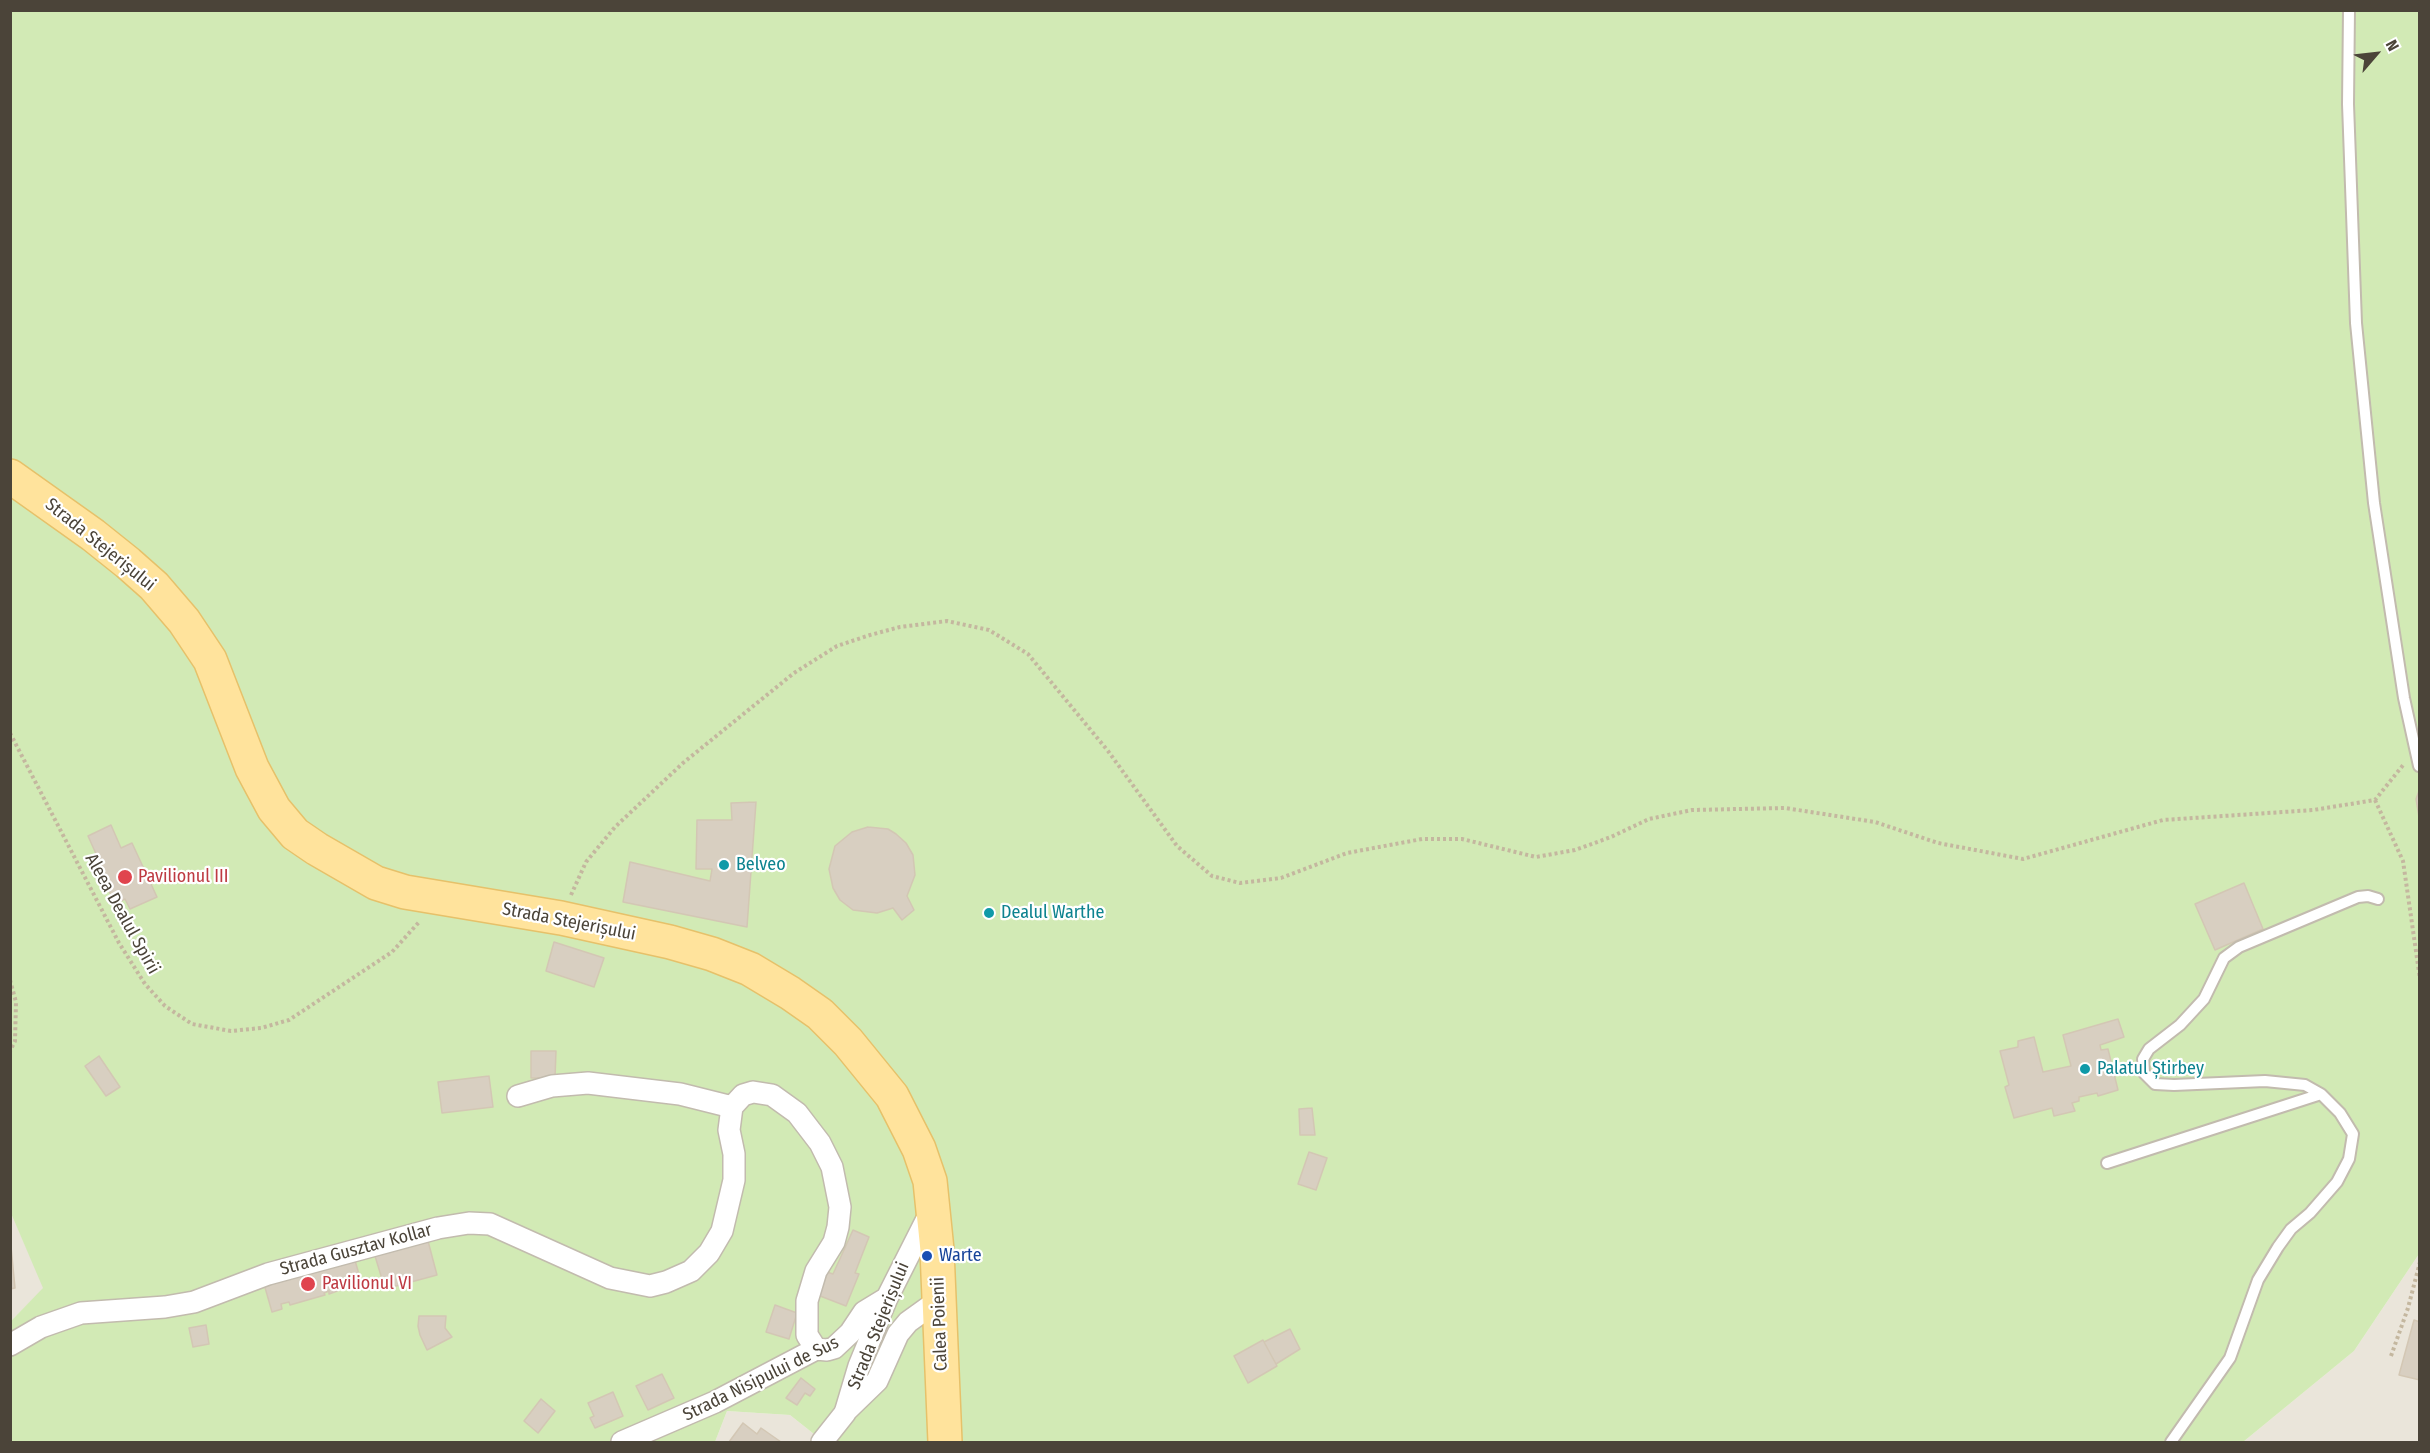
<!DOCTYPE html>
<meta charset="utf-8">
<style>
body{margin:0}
#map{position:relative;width:2430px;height:1453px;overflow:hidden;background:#f6f3ec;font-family:"Fira Sans Condensed",sans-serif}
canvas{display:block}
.frame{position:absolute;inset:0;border:12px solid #4b4439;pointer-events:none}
.north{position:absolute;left:2346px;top:24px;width:60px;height:60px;-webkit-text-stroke:4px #fff;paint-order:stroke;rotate:62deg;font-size:16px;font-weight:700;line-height:24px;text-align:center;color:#4b4439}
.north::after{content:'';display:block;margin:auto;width:21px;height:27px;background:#4b4439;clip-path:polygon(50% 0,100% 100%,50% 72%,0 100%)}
</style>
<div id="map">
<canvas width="2430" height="1453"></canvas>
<div class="frame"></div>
<div class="north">N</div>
</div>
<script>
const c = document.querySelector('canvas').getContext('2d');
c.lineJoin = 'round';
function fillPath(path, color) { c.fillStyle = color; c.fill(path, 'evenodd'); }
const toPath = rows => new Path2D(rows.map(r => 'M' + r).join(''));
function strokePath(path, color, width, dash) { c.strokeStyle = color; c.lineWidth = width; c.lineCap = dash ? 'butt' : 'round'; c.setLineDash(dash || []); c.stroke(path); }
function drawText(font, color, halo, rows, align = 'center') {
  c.font = font + ' "Fira Sans Condensed",sans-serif'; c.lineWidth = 4.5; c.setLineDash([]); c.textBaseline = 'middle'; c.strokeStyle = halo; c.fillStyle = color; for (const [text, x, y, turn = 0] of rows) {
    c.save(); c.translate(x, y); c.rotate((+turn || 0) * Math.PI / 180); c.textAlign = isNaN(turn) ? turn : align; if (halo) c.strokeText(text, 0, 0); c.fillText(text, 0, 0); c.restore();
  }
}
fillPath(toPath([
 [10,1211,44,1288,11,1321,10,1321],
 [2419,1254,2419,1442,2243,1442,2354,1351],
 [727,1411,790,1415,824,1442,715,1442]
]), '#eae5da');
fillPath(toPath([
 [10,11,2419,11,2419,1254,2354,1351,2243,1442,824,1442,790,1415,727,1411,715,1442,11,1442,11,1321,43,1288,10,1211]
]), '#d2eab5');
const building = toPath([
 [2420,788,2420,823,2416,799,2420,788],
 [756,802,747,927,623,902,630,862,710,881,712,869,696,869,697,820,732,820,731,803,756,802],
 [111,825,121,848,132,843,157,897,130,909,125,899,115,904,94,858,97,856,88,836,111,825],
 [868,827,888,829,896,834,906,843,913,855,915,875,907,896,914,910,902,920,893,908,877,913,853,910,840,900,833,888,829,869,835,846,852,832,868,827],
 [2244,883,2263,929,2215,950,2195,904,2244,883],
 [554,942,604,958,594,987,546,971,554,942],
 [2118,1019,2124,1037,2100,1045,2101,1050,2108,1049,2118,1090,2098,1096,2097,1093,2079,1097,2079,1101,2072,1103,2075,1111,2054,1116,2052,1108,2014,1118,2005,1087,2009,1085,2000,1051,2018,1047,2018,1041,2034,1037,2043,1072,2071,1066,2063,1035,2118,1019],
 [531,1051,556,1051,555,1078,531,1078,531,1051],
 [99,1056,120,1087,106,1096,85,1066,99,1056],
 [489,1076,493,1107,442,1113,438,1082,489,1076],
 [1312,1108,1315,1135,1300,1135,1299,1109,1312,1108],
 [1309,1152,1327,1158,1316,1190,1298,1184,1309,1152],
 [853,1230,869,1237,855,1273,859,1274,846,1306,815,1294,824,1271,833,1274,853,1230],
 [10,1236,15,1288,10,1289,10,1236],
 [428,1241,437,1275,385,1289,375,1256,428,1241],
 [354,1257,361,1281,351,1284,352,1286,342,1289,339,1288,340,1290,329,1294,329,1291,324,1293,325,1295,290,1305,289,1302,281,1304,282,1309,272,1312,264,1284,354,1257],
 [775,1305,797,1313,789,1339,766,1332,775,1305],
 [419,1316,446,1316,445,1328,452,1337,427,1350,420,1335,418,1326,419,1316],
 [2414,1320,2420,1322,2420,1380,2399,1375,2414,1320],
 [206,1325,209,1344,193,1347,189,1328,206,1325],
 [1290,1329,1300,1349,1276,1364,1264,1342,1290,1329],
 [1263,1340,1277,1366,1248,1383,1234,1356,1263,1340],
 [662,1374,674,1398,648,1410,636,1386,662,1374],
 [801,1378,815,1389,810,1396,805,1393,797,1405,786,1398,801,1378],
 [613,1392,623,1416,595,1428,590,1418,594,1416,588,1403,613,1392],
 [541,1399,555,1411,538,1433,524,1421,541,1399],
 [743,1423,757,1434,761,1428,781,1442,729,1442,743,1423]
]);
fillPath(building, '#d8cfc1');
strokePath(building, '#d3c7b4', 1.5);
const lane = toPath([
 [2349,10,2348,104,2356,323,2374,503,2404,698,2419,766],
 [2321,1094,2305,1085,2265,1081,2174,1085,2155,1084,2144,1073,2143,1059,2149,1049,2180,1025,2204,999,2224,958,2239,947,2358,897,2368,896,2378,899],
 [2107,1163,2321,1094,2340,1113,2353,1134,2349,1159,2337,1182,2310,1213,2291,1229,2278,1247,2258,1280,2230,1358,2171,1442]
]);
const street = toPath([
 [518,1096,552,1086,588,1083,680,1094,732,1107],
 [10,1345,41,1327,81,1313,165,1307,194,1302,268,1274,438,1228,469,1223,490,1224,610,1278,650,1286,666,1282,691,1271,709,1253,722,1231,734,1180,734,1154,729,1130,732,1107,743,1095,753,1092,772,1095,797,1113,820,1143,832,1167,840,1207,838,1227,834,1242,816,1271,807,1301,807,1335,816,1349],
 [845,1412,877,1381,898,1334,908,1322,940,1299],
 [622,1442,715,1402,816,1349,827,1350,834,1348,850,1333,864,1312,887,1298],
 [822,1442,845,1413,859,1366,887,1298,932,1209]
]);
const primary = toPath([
 [10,476,93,535,128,563,154,586,184,621,210,660,252,768,274,809,295,834,317,849,376,883,405,892,561,918,670,942,712,954,750,969,790,993,820,1014,848,1042,892,1096,919,1149,930,1181,937,1250,945,1442]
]);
strokePath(lane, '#c2bbae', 14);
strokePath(street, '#c2bbae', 24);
strokePath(primary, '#e6c16a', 36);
strokePath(toPath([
 [10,733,119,943,145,984,165,1006,192,1024,231,1031,261,1028,289,1020,392,952,420,921],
 [2375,800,2403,861,2420,979],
 [571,895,586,862,615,827,683,763,794,673,837,646,870,635,900,627,947,621,989,630,1028,654,1108,751,1177,846,1212,876,1240,883,1281,878,1347,853,1422,839,1462,839,1536,857,1575,850,1611,837,1649,819,1692,810,1785,808,1875,822,1938,843,2023,859,2163,820,2313,810,2375,800,2404,764],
 [10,980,16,1002,15,1041,10,1051],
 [2391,1356,2408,1308,2420,1262]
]), '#c4b79f', 4, [3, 3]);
strokePath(lane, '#fff', 10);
strokePath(street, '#fff', 21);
strokePath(primary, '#ffe39c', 33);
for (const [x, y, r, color] of [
 [724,865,6,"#0f9aa8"],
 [125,877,8,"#e0444e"],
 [989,913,6,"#0f9aa8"],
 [2085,1069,6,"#0f9aa8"],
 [927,1256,6,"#1a4fb4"],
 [308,1284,8,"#e0444e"]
]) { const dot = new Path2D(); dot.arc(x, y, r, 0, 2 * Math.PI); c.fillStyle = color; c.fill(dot); strokePath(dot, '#fff', 2); }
drawText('18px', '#4b4439', '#fff', [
 ["Strada Stejerișului",100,545,39],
 ["Aleea Dealul Spirii",122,914,61],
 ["Strada Stejerișului",569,922,11],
 ["Strada Gusztav Kollar",356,1250,-15],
 ["Calea Poienii",940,1324,-92],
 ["Strada Stejerișului",879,1326,-68],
 ["Strada Nisipului de Sus",761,1379,-26]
]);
drawText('18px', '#0d838f', '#fff', [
 ["Belveo",736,865],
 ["Dealul Warthe",1001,913],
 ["Palatul Știrbey",2097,1069]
], 'left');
drawText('18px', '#be3a42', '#fff', [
 ["Pavilionul III",138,877],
 ["Pavilionul VI",322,1284]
], 'left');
drawText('18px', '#164399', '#fff', [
 ["Warte",939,1256]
], 'left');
</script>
